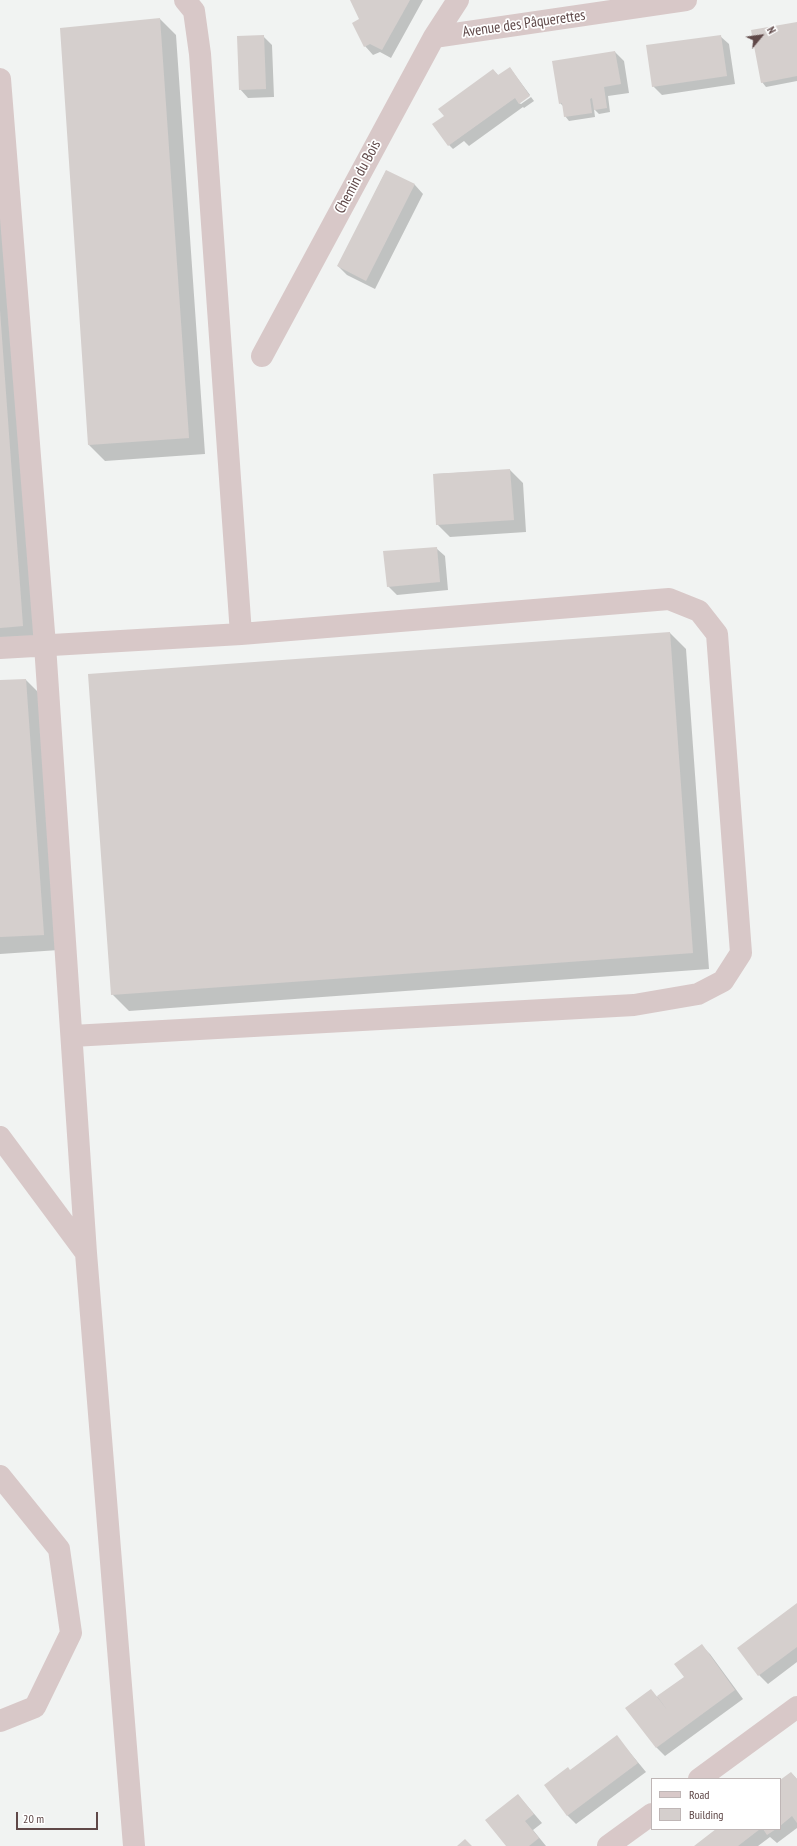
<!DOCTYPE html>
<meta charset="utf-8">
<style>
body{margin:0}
#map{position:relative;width:797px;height:1846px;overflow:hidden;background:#f1f3f2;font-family:"PT Sans Narrow",sans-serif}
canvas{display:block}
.legend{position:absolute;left:651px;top:1778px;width:130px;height:52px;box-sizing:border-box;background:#fff;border:1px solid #bfb6b6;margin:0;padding:5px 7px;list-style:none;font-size:12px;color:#5f4848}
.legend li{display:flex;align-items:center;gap:8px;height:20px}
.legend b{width:20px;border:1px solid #bfb6b6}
.north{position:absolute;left:741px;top:16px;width:40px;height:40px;-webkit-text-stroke:3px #fff;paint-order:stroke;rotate:61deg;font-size:11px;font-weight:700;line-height:16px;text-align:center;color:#5f4848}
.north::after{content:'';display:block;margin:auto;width:14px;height:18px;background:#5f4848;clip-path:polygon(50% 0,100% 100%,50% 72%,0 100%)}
.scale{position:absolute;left:16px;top:1812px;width:82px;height:18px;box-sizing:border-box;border:2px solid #5f4848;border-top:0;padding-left:5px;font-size:12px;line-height:14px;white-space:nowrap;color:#5f4848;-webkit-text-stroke:3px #fff;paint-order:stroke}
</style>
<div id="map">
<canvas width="797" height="1846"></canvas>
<ul class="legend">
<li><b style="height:5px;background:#d8c8c8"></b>Road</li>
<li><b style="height:11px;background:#d5cfcd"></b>Building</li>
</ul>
<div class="north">N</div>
<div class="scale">20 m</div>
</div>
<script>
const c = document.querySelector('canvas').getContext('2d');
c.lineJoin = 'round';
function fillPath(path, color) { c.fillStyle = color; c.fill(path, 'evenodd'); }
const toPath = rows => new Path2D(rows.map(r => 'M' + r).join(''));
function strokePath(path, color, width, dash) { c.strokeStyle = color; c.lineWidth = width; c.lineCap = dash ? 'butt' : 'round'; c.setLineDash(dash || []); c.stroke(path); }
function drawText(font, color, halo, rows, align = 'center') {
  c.font = font + ' "PT Sans Narrow",sans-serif'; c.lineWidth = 3.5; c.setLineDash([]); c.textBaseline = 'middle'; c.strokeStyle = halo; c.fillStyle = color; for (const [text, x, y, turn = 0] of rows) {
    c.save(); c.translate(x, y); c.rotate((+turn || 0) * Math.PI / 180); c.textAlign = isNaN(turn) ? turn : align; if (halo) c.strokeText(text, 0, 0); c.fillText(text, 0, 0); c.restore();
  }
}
fillPath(toPath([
 [351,0,423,0,391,58,380,52,373,55,365,46,360,19],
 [160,19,176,35,205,454,105,461,89,445],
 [797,23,797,81,766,87,762,82],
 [263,36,272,45,274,97,248,98,240,89],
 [720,36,729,44,735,84,662,95,653,86],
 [615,52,624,61,629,93,608,96,610,112,599,114,594,109,595,117,569,121,565,116,564,107,560,103],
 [510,68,530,95,519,103,521,104,531,97,534,101,524,108,523,107,469,146,464,141,453,149,449,145,445,116,493,70,499,76],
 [0,88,39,642,0,645],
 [386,171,415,185,423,194,375,289,347,275,338,266],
 [510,470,523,483,526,532,450,537,437,524,434,474],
 [436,548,445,556,448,590,397,595,388,586],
 [670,633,686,649,709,969,129,1011,112,994],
 [26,680,42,696,59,950,0,954,0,681],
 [797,1604,797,1662,768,1684,759,1675,739,1648],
 [701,1645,710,1654,743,1699,665,1756,657,1748,627,1708,651,1690,657,1697,685,1677],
 [617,1737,646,1772,576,1824,568,1816,545,1785,571,1771],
 [791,1773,797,1779,797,1828,777,1843,770,1837,758,1846,696,1846,718,1829,780,1829,780,1781],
 [518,1795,542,1823,533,1830,546,1846,508,1846]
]), '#0003');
fillPath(toPath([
 [350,0,410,0,382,50,370,44,364,47,352,23,359,19],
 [160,18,189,438,88,445,60,28],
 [797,22,797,76,761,83,751,30],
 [264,35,266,89,239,90,237,36],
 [721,35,727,76,652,87,646,45],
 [615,51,621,84,604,87,607,108,594,110,592,98,590,99,592,113,564,117,562,103,559,104,552,61],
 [510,67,530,96,519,104,515,98,448,146,432,124,444,116,438,109,493,69,498,75],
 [386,170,415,184,366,281,337,266],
 [0,311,23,626,0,628],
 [510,469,514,520,436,525,433,474],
 [437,547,440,582,387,587,383,551],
 [670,632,693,953,111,995,88,674],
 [26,679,44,935,0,937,0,680],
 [797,1603,797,1647,758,1676,737,1648],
 [702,1644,735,1690,656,1748,625,1708,651,1689,668,1711,657,1696,684,1677,674,1664],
 [617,1735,638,1763,567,1816,544,1785,568,1767,570,1770],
 [791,1772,797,1779,797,1823,792,1816,780,1826,780,1780],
 [518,1794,534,1814,525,1821,539,1838,529,1846,506,1846,485,1820],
 [716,1829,760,1829,738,1846,694,1846],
 [763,1829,776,1829,767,1835],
 [465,1839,472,1846,457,1846]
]), '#d5cfcd');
strokePath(toPath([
 [185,0,194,11,200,54,241,634],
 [434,37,686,0],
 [0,79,45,645,86,1253,134,1846],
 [262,356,434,37,458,0],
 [0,648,241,634,669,599,699,611,717,634,741,953,723,981,698,994,634,1005,72,1036],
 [0,1137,86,1253],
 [0,1476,59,1549,71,1633,35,1707,0,1721],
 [699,1779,797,1707],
 [608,1846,652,1814]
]), '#d8c8c8', 22);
drawText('15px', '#5f4848', '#fff', [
 ["Avenue des Pâquerettes",524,24,-8],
 ["Chemin du Bois",358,177,-62]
]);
</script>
